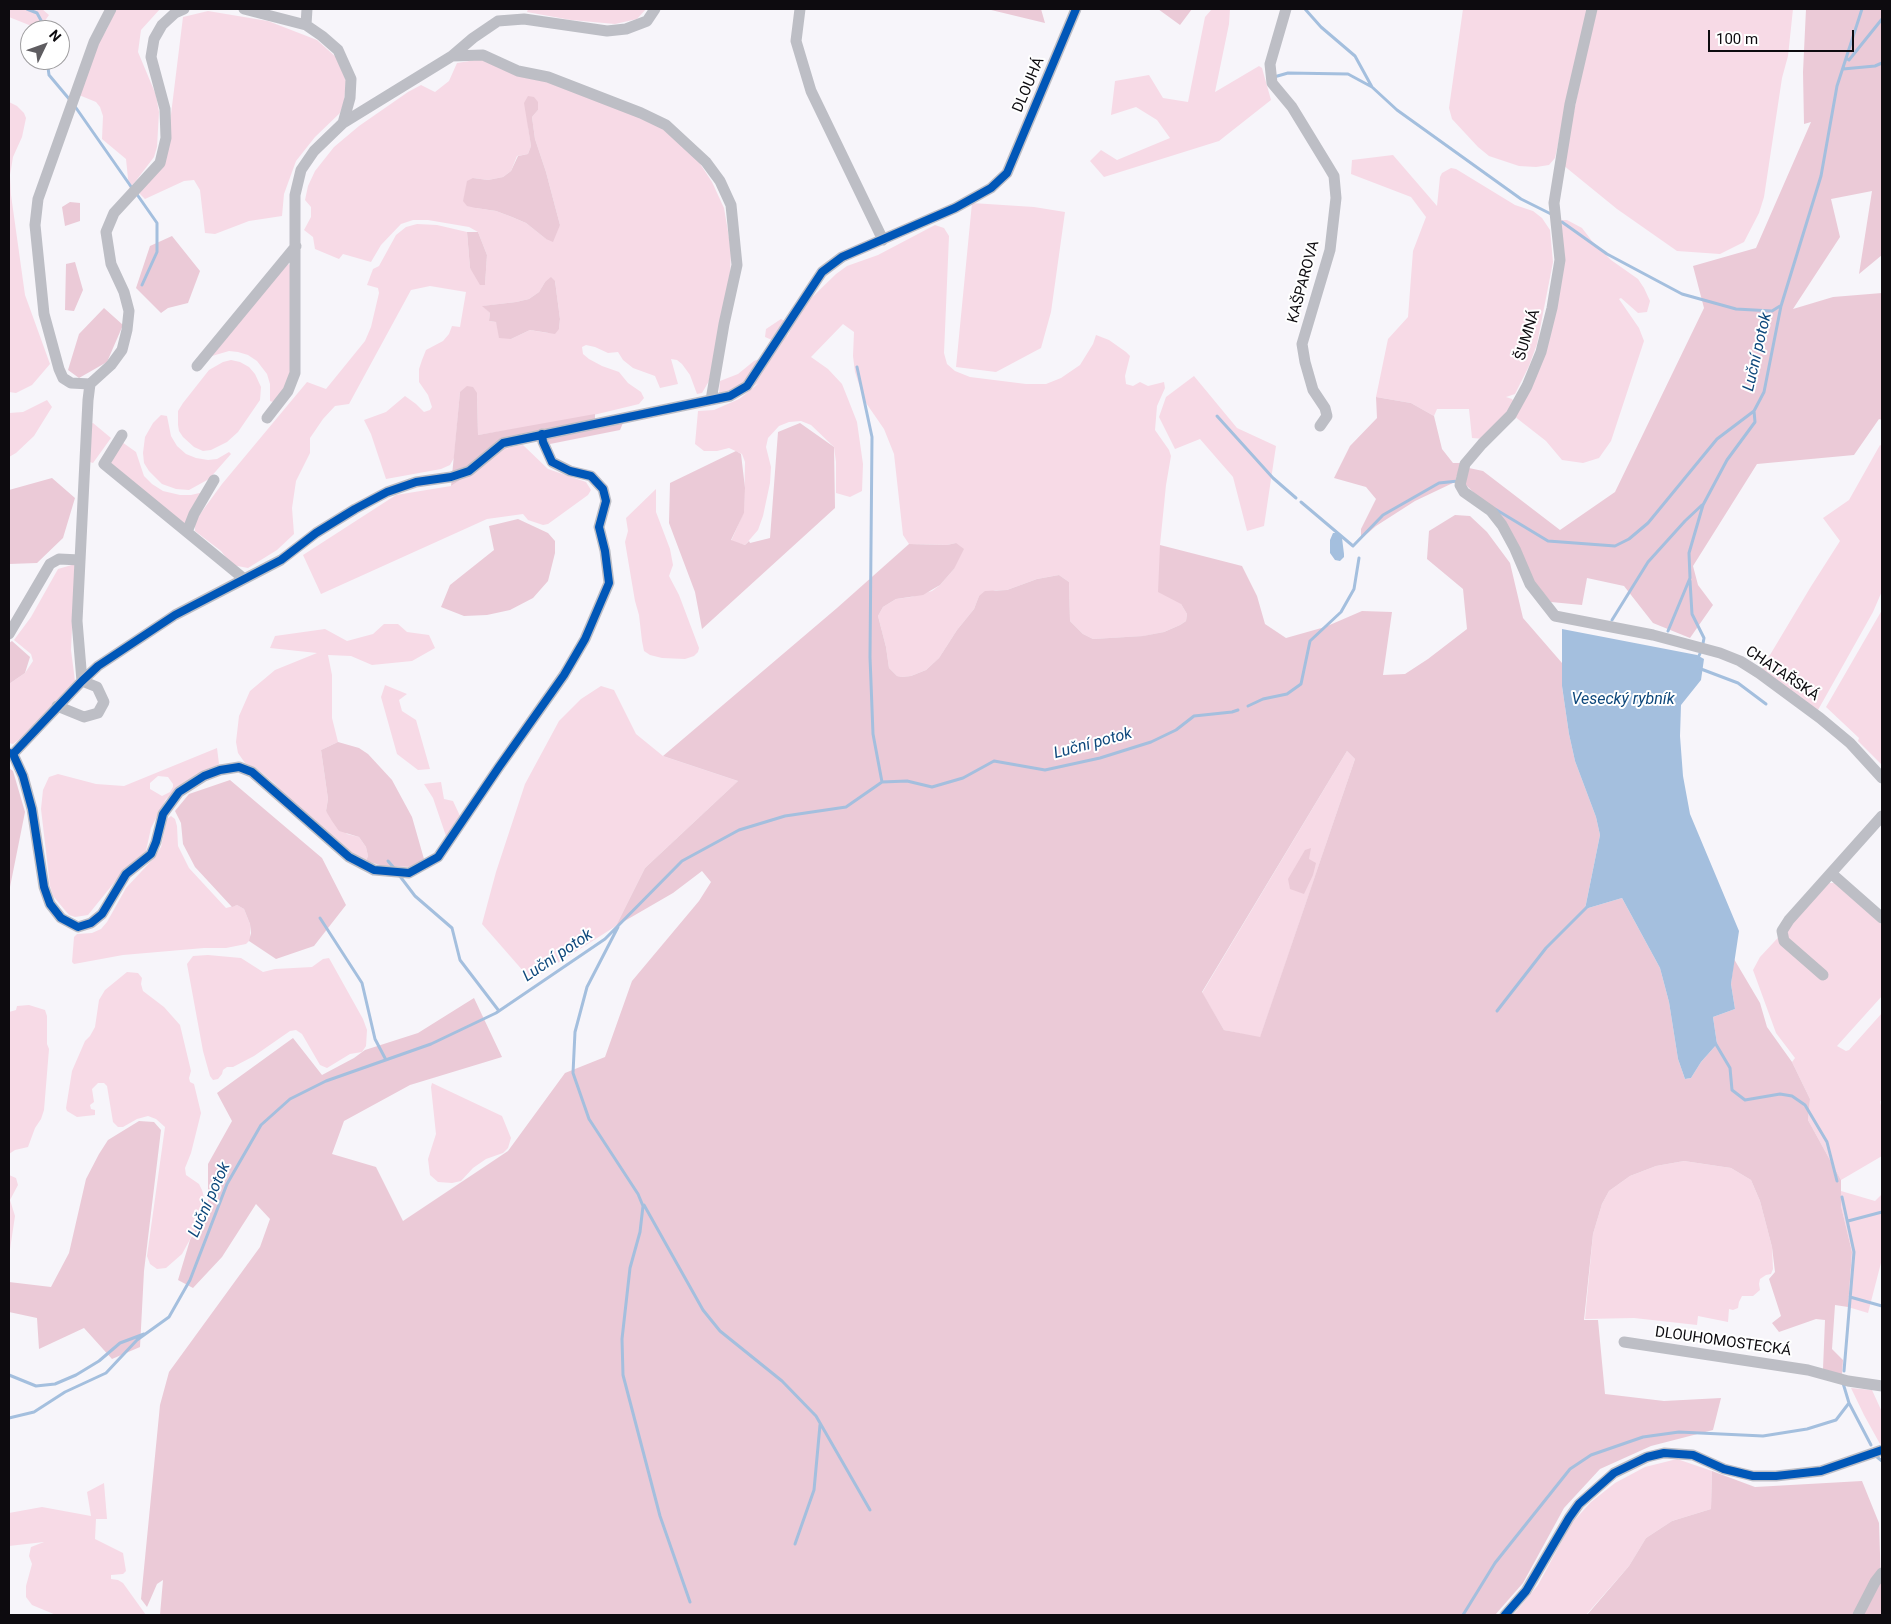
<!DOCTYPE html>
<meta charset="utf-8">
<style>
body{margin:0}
#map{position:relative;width:1891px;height:1624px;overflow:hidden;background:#f7f5fa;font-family:Roboto,sans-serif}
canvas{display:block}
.frame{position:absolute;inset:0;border:10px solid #0d0b0f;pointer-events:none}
.north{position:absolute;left:20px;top:20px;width:50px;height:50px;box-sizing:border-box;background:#fff;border:1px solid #9e9d9f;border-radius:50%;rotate:48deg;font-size:14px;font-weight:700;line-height:20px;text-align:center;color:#0d0b0f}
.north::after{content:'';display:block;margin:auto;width:18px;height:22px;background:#5f5d61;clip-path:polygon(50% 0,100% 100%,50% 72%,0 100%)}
.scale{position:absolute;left:1708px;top:30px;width:146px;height:22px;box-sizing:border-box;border:2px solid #0d0b0f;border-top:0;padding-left:6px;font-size:15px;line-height:18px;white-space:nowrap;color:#0d0b0f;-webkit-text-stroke:4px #fff;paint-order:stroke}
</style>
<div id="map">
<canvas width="1891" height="1624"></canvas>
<div class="frame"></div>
<div class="north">N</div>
<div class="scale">100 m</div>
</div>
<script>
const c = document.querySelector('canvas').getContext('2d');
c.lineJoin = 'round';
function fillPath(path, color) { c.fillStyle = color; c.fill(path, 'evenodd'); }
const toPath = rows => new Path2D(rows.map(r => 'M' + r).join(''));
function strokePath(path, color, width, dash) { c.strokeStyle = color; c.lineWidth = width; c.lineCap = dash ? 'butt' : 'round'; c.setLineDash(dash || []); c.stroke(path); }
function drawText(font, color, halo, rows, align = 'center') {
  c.font = font + ' Roboto,sans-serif'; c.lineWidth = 4; c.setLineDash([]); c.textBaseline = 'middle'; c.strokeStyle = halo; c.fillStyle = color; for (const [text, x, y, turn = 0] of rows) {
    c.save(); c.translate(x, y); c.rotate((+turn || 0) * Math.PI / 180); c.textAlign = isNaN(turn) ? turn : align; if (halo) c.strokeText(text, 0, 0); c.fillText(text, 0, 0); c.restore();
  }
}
fillPath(toPath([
 [9,9,42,9,49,15,39,29,9,17],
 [115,9,160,9,141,30,138,52,156,95,159,112,157,147,154,157,135,182,129,188,126,159,102,139,103,116,100,107,96,102,79,95,98,43,107,29],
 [528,9,646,9,637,19,615,24,571,20,527,12],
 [1212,9,1230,9,1229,24,1215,92,1259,66,1262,68,1271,100,1219,141,1104,177,1090,161,1101,150,1117,160,1170,138,1157,120,1136,107,1111,115,1115,81,1149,75,1163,98,1188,102,1205,17],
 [1463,9,1587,9,1555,158,1549,165,1536,167,1519,166,1489,156,1478,147,1452,119,1449,108],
 [1595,9,1793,9,1788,56,1782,78,1764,197,1759,213,1744,242,1720,254,1677,251,1617,209,1563,165],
 [208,11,268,21,317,40,337,58,346,81,344,102,340,113,315,137,296,161,284,194,282,216,249,221,215,234,205,233,200,190,194,180,184,181,145,199,139,193,166,155,183,17],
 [482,59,602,100,663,129,697,159,712,182,724,208,731,249,730,278,709,381,702,393,697,394,690,375,682,364,677,360,671,359,678,384,660,388,655,376,633,368,623,360,618,352,608,353,595,347,586,345,582,347,583,354,589,359,602,366,619,372,628,383,641,392,644,398,639,404,577,419,478,435,477,393,460,392,454,458,450,465,441,469,386,479,371,434,364,420,386,412,405,396,416,404,424,412,430,410,432,407,428,395,419,382,419,369,422,360,426,350,443,341,449,334,452,326,460,327,466,292,430,286,411,290,349,404,335,406,323,419,310,438,310,453,296,481,292,508,294,534,277,550,248,568,232,565,221,551,195,531,195,521,222,484,307,382,326,389,365,341,371,327,379,293,378,288,367,285,373,269,379,266,396,235,406,227,417,224,437,225,467,232,470,268,485,285,487,255,478,232,469,227,428,220,413,220,401,224,381,245,371,262,343,254,339,259,315,249,313,237,304,230,311,217,311,207,305,200,308,186,315,171,334,147,359,126,408,92,421,85,435,92,449,81,457,63],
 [538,102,538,110,532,117,535,139,546,172,560,225,546,239,526,223,512,217,496,211,476,208,473,178,488,180,503,177,511,171,517,156,528,154,531,146,528,126],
 [555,281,560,319,559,329,548,333,530,330,511,339,498,327,496,322,489,321,490,313,483,306,516,302,529,299,539,292,545,282],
 [9,102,17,106,24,113,26,118,22,137,13,157,10,175,11,195,25,295,50,364,32,385,16,393,9,392],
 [1393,155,1437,206,1440,177,1442,173,1451,168,1456,169,1515,205,1533,211,1542,218,1550,230,1553,262,1537,344,1529,366,1515,394,1506,397,1512,399,1514,402,1502,421,1484,439,1472,438,1469,409,1437,409,1434,416,1411,403,1376,397,1388,339,1408,317,1413,251,1426,217,1411,197,1351,174,1352,160],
 [972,203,1034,207,1065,212,1051,312,1041,348,996,372,956,367],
 [1558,220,1567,220,1582,228,1592,241,1611,260,1638,279,1644,288,1650,301,1647,312,1638,313,1621,298,1619,299,1639,328,1644,341,1611,441,1599,458,1583,463,1562,460,1546,441,1514,416,1548,340],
 [935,225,944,228,949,236,944,353,947,364,955,371,970,377,1026,384,1046,384,1061,378,1080,365,1093,344,1096,335,1109,340,1126,352,1130,356,1125,376,1126,384,1133,386,1140,382,1148,386,1164,382,1165,388,1157,406,1155,430,1169,450,1171,456,1166,485,1160,545,1181,604,1187,614,1186,621,1180,625,1164,632,1144,636,1093,639,1083,634,1070,621,1069,582,1059,575,1037,579,1007,590,996,590,979,596,974,609,957,630,939,658,926,670,911,676,902,677,897,676,889,668,886,647,878,616,883,607,896,599,911,597,932,591,940,585,954,569,956,543,947,545,909,544,903,535,894,454,884,429,864,400,855,372,853,356,854,332,843,324,811,357,828,369,842,384,848,399,857,422,863,464,862,491,850,497,836,493,836,462,834,447,811,425,801,421,789,422,779,426,768,438,766,447,771,467,770,483,763,516,758,530,745,545,731,541,744,512,745,462,742,454,729,448,717,451,704,451,695,444,698,411,714,410,739,399,759,383,730,399,719,394,720,381,738,374,754,361,774,353,779,343,765,337,766,329,781,319,790,324,787,337,803,306,836,274,847,266,878,255],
 [287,262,291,267,290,374,283,390,273,402,270,401,270,384,267,374,257,361,248,355,238,352,229,351,212,356],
 [231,360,240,362,249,367,255,374,261,387,260,400,238,432,227,442,211,450,203,451,194,447,183,437,179,431,178,425,178,411,183,403,209,370,223,362],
 [1194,376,1237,428,1276,446,1264,526,1247,531,1233,477,1200,439,1175,449,1159,417,1166,397],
 [47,400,52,407,34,436,16,453,9,457,9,413,23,412],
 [161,415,167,416,171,436,177,446,186,454,196,458,208,460,217,459,229,452,231,454,209,479,189,490,176,489,162,484,149,471,144,463,143,453,145,437,153,423],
 [93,423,111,438,93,463,86,461,90,424],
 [122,442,136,452,144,476,152,484,163,491,180,495,191,495,204,492,186,525,109,462],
 [523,445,548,469,586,482,591,490,588,495,548,524,543,525,528,520,523,514,487,519,321,594,303,555,396,495,451,486,490,461,498,452,511,447],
 [1880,445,1882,446,1882,591,1873,612,1818,710,1761,670,1810,588,1840,541,1823,518,1849,500],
 [656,489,656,512,670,549,673,565,669,576,679,595,699,648,698,652,694,656,685,659,662,658,650,655,644,651,642,641,639,615,635,601,625,542,628,531,626,518],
 [75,564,71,650,75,681,25,735,13,744,9,743,9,684,25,673,33,661,31,654,14,640,31,617,58,569],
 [1882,610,1882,765,1858,741,1859,738,1826,707],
 [384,624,398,624,407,632,429,635,435,648,412,661,372,665,351,656,328,655,332,675,332,718,338,742,321,750,328,799,326,811,347,834,359,837,366,847,368,856,366,861,357,857,288,799,274,783,257,769,245,763,238,753,236,742,239,716,250,691,275,670,317,653,270,648,275,636,325,629,347,641,373,634],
 [385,685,407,694,399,700,402,711,416,720,430,769,418,770,397,754,381,697],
 [601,686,614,690,636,734,663,756,738,781,645,868,616,926,531,980,482,924,496,872,525,784,559,721,581,699],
 [217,748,219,764,195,777,166,799,151,828,146,851,126,868,88,915,75,917,69,915,53,896,50,886,41,809,43,790,49,777,58,774,96,784,124,786],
 [158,776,168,777,173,784,173,787,170,792,162,796,150,789,150,783],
 [1347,751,1355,759,1260,1038,1224,1030,1202,993],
 [441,782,444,799,453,801,460,816,446,836,433,798,424,784],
 [171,816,175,819,177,826,178,846,189,868,226,908,237,905,244,909,250,924,250,940,246,944,226,948,204,948,123,955,74,964,72,962,74,937,77,934,92,933,101,929,107,922,126,888,154,858,161,847,167,819],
 [1829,883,1835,883,1882,925,1882,996,1837,1046,1846,1051,1849,1050,1882,1013,1882,1102,1880,1101,1882,1110,1882,1156,1841,1180,1808,1120,1810,1099,1792,1062,1795,1058,1776,1033,1753,970,1760,957],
 [208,955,241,958,263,972,275,969,312,967,323,959,329,958,363,1019,367,1030,366,1046,362,1052,350,1054,327,1068,320,1065,302,1034,296,1030,290,1031,254,1056,233,1067,227,1067,223,1070,222,1074,218,1079,213,1080,210,1076,203,1051,187,964,193,956],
 [127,972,138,973,142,978,141,984,143,991,164,1007,180,1025,191,1071,189,1078,190,1082,194,1084,201,1113,191,1153,185,1168,186,1175,199,1184,202,1190,204,1197,203,1208,194,1232,182,1254,166,1268,157,1269,150,1264,147,1256,165,1127,156,1119,148,1116,137,1119,123,1127,118,1127,113,1122,107,1086,104,1083,98,1083,92,1089,94,1102,90,1105,91,1109,95,1110,95,1115,77,1117,67,1111,66,1108,72,1071,85,1041,90,1036,95,1027,99,1000,105,990],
 [29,1005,45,1010,47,1016,47,1044,49,1049,44,1110,41,1119,35,1128,28,1147,15,1150,9,1154,9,1012,16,1010,17,1006],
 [432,1083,502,1116,511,1138,508,1148,503,1153,486,1159,473,1168,461,1181,452,1183,438,1182,430,1175,428,1159,436,1134,431,1087],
 [1684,1161,1731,1168,1751,1180,1760,1201,1772,1247,1773,1269,1771,1274,1766,1275,1760,1279,1759,1284,1760,1290,1753,1296,1742,1296,1739,1302,1738,1308,1733,1310,1729,1309,1728,1322,1698,1316,1697,1325,1634,1318,1585,1319,1593,1234,1602,1204,1609,1191,1630,1176,1656,1166],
 [9,1175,16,1178,18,1185,10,1200,15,1216,9,1256],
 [1841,1191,1875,1201,1882,1194,1882,1259,1868,1313,1848,1307,1852,1252,1841,1206],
 [1851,1388,1872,1390,1882,1412,1882,1444,1880,1444,1864,1415],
 [1677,1459,1712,1471,1711,1509,1672,1521,1646,1538,1629,1566,1586,1615,1513,1615,1538,1585,1571,1524,1591,1502,1615,1483,1645,1467],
 [104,1483,107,1519,96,1519,95,1539,123,1553,126,1571,123,1574,111,1575,111,1579,118,1580,123,1583,146,1615,56,1615,32,1605,26,1597,26,1586,32,1564,29,1556,31,1547,44,1542,9,1546,9,1513,42,1507,91,1516,87,1492]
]), '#f7dae6');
fillPath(toPath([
 [987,9,1041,9,1045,23],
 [1158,9,1192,9,1180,25],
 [1806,9,1882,9,1882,255,1859,274,1872,191,1831,199,1840,237,1793,309,1833,297,1882,293,1882,420,1879,419,1854,455,1757,464,1693,566,1698,585,1713,605,1690,638,1653,623,1624,586,1587,578,1582,605,1551,602,1534,583,1488,507,1463,482,1469,468,1483,471,1560,530,1615,492,1704,308,1693,266,1756,248,1811,122,1804,124,1803,72],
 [528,96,534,97,538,102,538,110,532,117,535,139,546,172,560,225,553,242,546,239,526,223,512,217,496,211,476,208,467,206,463,201,467,181,473,178,488,180,503,177,511,171,518,156,528,154,531,146,524,103],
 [70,202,80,203,80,221,65,226,62,207],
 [467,232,478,232,487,255,485,285,480,285,470,268],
 [172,236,200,271,188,303,168,308,161,313,136,288,150,246],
 [75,262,83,290,74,311,65,310,66,264],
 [551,277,555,281,560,319,559,329,555,334,530,330,511,339,499,338,496,322,489,321,490,313,482,306,516,302,529,299,539,292,545,282],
 [104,308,123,325,107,362,79,378,68,370,79,334],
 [467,386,473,387,477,393,478,435,595,414,595,429,623,423,620,430,550,444,544,431,499,452,490,461,451,486,460,392],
 [1376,397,1411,403,1434,416,1442,449,1453,463,1461,463,1455,482,1415,501,1376,526,1361,539,1361,529,1376,499,1366,487,1334,478,1350,446,1377,418],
 [800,423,834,447,835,508,702,629,695,592,669,523,670,483,736,451,741,454,745,488,744,513,731,540,745,545,749,541,750,543,770,538,778,432],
 [52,478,75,498,63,538,37,563,9,564,9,490],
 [1455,515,1470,516,1487,532,1510,563,1523,618,1562,663,1562,686,1569,734,1575,761,1596,817,1600,835,1585,909,1622,898,1660,968,1669,1002,1678,1059,1685,1079,1691,1078,1701,1062,1717,1044,1713,1017,1735,1009,1731,984,1734,959,1760,1003,1767,1027,1792,1062,1810,1099,1808,1120,1841,1180,1841,1206,1852,1252,1848,1307,1835,1305,1832,1349,1843,1360,1842,1376,1823,1369,1825,1320,1816,1319,1779,1332,1772,1323,1781,1316,1769,1279,1775,1272,1772,1247,1760,1201,1751,1180,1731,1168,1684,1161,1656,1166,1630,1176,1609,1191,1602,1204,1593,1234,1584,1320,1598,1320,1605,1394,1664,1401,1721,1398,1713,1430,1651,1446,1600,1469,1564,1508,1523,1583,1495,1615,160,1615,163,1580,157,1584,147,1607,141,1599,160,1405,169,1372,260,1247,270,1219,256,1204,222,1257,193,1288,178,1280,190,1240,208,1205,208,1164,232,1121,217,1093,293,1038,322,1075,354,1058,365,1050,418,1033,474,998,502,1057,410,1085,344,1121,332,1154,376,1167,403,1221,508,1151,565,1073,605,1057,632,981,699,901,711,882,702,871,673,893,616,926,645,868,738,781,663,756,837,608,909,544,947,545,956,543,964,549,954,569,940,585,923,595,896,599,883,607,878,616,886,647,889,668,897,676,902,677,911,676,926,670,939,658,957,630,974,609,979,596,985,591,1007,590,1037,579,1059,575,1069,582,1070,621,1083,634,1093,639,1143,636,1164,632,1180,625,1186,621,1187,614,1181,604,1158,592,1160,545,1242,566,1257,596,1265,624,1286,638,1325,627,1362,611,1392,612,1383,675,1405,674,1428,659,1467,629,1463,589,1427,559,1429,531],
 [1347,751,1355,759,1260,1037,1224,1030,1202,992],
 [518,519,548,533,555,541,555,553,548,581,533,598,510,610,487,615,464,616,441,607,450,585,494,550,489,526],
 [12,641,30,657,25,673,9,684,9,643],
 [338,742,359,748,368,754,392,780,412,817,424,859,411,867,383,866,366,861,368,856,366,847,359,837,339,831,332,821,326,811,328,799,321,750],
 [9,768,13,771,25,812,9,892],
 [230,780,322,858,346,905,314,946,276,959,249,941,251,933,250,924,244,909,237,905,232,907,195,867,183,844,181,823,175,811,189,794],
 [1311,848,1309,859,1316,863,1313,875,1304,894,1290,889,1288,879,1305,850],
 [139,1121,154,1122,161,1130,144,1271,140,1347,112,1359,84,1328,39,1349,37,1318,9,1312,9,1282,51,1287,69,1253,86,1179,99,1154,108,1140],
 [1712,1471,1755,1487,1862,1481,1879,1523,1882,1615,1587,1615,1629,1566,1646,1538,1672,1521,1711,1509]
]), '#ebcad7');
fillPath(toPath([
 [1333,533,1338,533,1342,538,1344,554,1344,557,1340,561,1335,560,1330,553,1330,540],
 [1562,629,1697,655,1704,659,1701,680,1681,705,1680,736,1683,776,1690,814,1739,931,1731,984,1735,1009,1713,1017,1717,1044,1701,1062,1691,1078,1685,1079,1678,1059,1669,1002,1660,968,1622,898,1585,909,1600,835,1596,817,1575,761,1569,734,1562,686]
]), '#a4bfde');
strokePath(toPath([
 [27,9,37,13,43,24,43,30],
 [1305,9,1321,27,1355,56,1372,87,1397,110,1521,199,1553,215],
 [1846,58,1849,60,1882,19],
 [47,60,49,75,70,100],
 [1843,69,1875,66,1882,63],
 [1274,77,1288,73,1348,74,1372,87],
 [74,105,132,188],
 [136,193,157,223,157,252,142,285],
 [1562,222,1607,254,1682,294,1736,309,1772,311,1780,306],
 [857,367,872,437,870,657,873,734,882,782],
 [1217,416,1273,478,1296,498],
 [1301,502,1353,546],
 [1495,509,1548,541,1615,546,1629,539,1648,523,1717,439,1754,411,1764,392,1781,306,1821,176,1837,86,1862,9],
 [1353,546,1383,515,1439,483,1458,481],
 [1690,581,1692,614,1704,638,1702,649,1698,658],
 [1612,620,1648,562,1685,521,1702,505],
 [1668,631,1690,578,1689,553,1703,505,1727,460,1755,422,1754,411],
 [1701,669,1738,683,1766,704],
 [1248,706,1263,699,1287,694,1301,684,1310,641,1341,612,1354,589,1359,558],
 [388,861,394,868],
 [399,875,415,896,452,928,460,960,499,1011],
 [320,918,362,983,375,1039,386,1060],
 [618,927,587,987,575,1032,573,1073,589,1119,638,1194,643,1206,640,1232,630,1268,622,1339,623,1375,660,1516,690,1602],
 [1497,1011,1546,948,1588,906],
 [1714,1041,1730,1068,1732,1090,1745,1100,1780,1094,1792,1096,1805,1105,1827,1142,1837,1181],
 [1842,1197,1854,1252,1844,1371],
 [644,1205,703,1310,720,1331,782,1381,816,1416,870,1510],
 [1848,1221,1882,1212],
 [1850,1297,1882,1306],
 [9,1375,36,1386,55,1384,76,1375,99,1361,120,1343,144,1334],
 [1843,1383,1849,1403,1871,1445],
 [9,1418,34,1412,65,1392,106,1373,137,1340,169,1317,190,1280,227,1184,261,1125,290,1099,326,1081,431,1044,496,1013,605,939,682,861,739,830,785,816,846,807,882,782,907,781,932,787,963,778,994,761,1045,770,1100,758,1151,742,1176,730,1194,716,1232,712,1238,710],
 [1877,1457,1882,1461],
 [795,1544,814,1490,820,1425],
 [1463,1615,1495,1563,1570,1469,1591,1455,1643,1437,1679,1432,1763,1436,1807,1429,1836,1420,1849,1403]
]), '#a4bfde', 3);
strokePath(toPath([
 [244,9,306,25,322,36,338,50,351,79,350,98,343,123],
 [800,9,796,41,811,91,883,240],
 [1286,9,1270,64,1272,83,1292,107,1328,166,1334,176,1336,198,1330,250,1302,344,1305,362,1313,390,1325,408,1327,416,1320,426],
 [1592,9,1570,104,1554,203,1560,260,1552,308,1541,352,1527,386,1511,415,1482,444,1465,464,1460,485,1464,492,1491,511,1502,525,1515,549,1530,584,1555,616,1653,635,1720,653,1740,661,1759,673,1820,718,1850,743,1882,778],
 [306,25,307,9],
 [452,56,483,55,518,71,548,77,641,113,666,125,706,162,720,181,731,205,737,265,724,324,711,400],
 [197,366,296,246],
 [90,384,71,383,63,378,59,369,44,314,35,225,38,199,94,42,111,9],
 [267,418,288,391,295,373,295,195,301,170,314,151,343,123,452,56,473,38,498,21,524,19,607,31,626,29,647,21,655,9],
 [122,435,104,464,243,578],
 [187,532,194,514,214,480],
 [9,634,50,564,59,559,80,560],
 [82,681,77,621,88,400,90,384,111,365,122,350,127,330,129,311,124,292,111,264,106,232,114,213,160,163,166,138,165,109,151,57,154,39,162,25,175,13,184,9],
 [57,706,84,717,98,713,104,702,97,687,82,681],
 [9,753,13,754,23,776,32,809,44,887,50,904,61,918,78,927,91,923,102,914,126,874,151,854,156,842,163,814,179,792,204,776,220,770,239,767,252,772,349,857,374,870,409,873,438,857,499,767,564,675,585,639,609,583,605,551,599,527,606,501,603,489,591,476,570,471,552,462,543,442,542,434],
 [13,754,82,681,98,666,175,615,281,560,316,533,355,509,387,492,416,482,451,477,469,471,503,443,730,396,747,386,822,272,842,257,955,208,991,188,1007,173,1076,9],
 [1832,874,1882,918],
 [1823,975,1784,941,1782,931,1789,920,1882,816],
 [1624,1342,1808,1370,1848,1381,1882,1386],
 [1505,1615,1526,1591,1569,1518,1579,1504,1614,1473,1647,1457,1664,1453,1693,1455,1724,1469,1753,1476,1776,1476,1821,1471,1882,1450],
 [1858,1615,1875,1582,1882,1573]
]), '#bdbec5', 11);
strokePath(toPath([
 [9,753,13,754,23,776,32,809,44,887,50,904,61,918,78,927,91,923,102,914,126,874,151,854,156,842,163,814,179,792,204,776,220,770,239,767,252,772,349,857,374,870,409,873,438,857,499,767,564,675,585,639,609,583,605,551,599,527,606,501,603,489,591,476,570,471,552,462,543,442,542,434],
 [13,754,82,681,98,666,175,615,281,560,316,533,355,509,387,492,416,482,451,477,469,471,503,443,730,396,747,386,822,272,842,257,955,208,991,188,1007,173,1076,9],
 [1505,1615,1526,1591,1569,1518,1579,1504,1614,1473,1647,1457,1664,1453,1693,1455,1724,1469,1753,1476,1776,1476,1821,1471,1882,1450]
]), '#0057b8', 8);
drawText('15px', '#0d0b0f', '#fff', [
 ["DLOUHÁ",1029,85,-67],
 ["KAŠPAROVA",1304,282,-75],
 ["ŠUMNÁ",1528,335,-73],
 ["CHATAŘSKÁ",1782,674,34],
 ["DLOUHOMOSTECKÁ",1723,1342,8]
]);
drawText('italic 16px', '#0e487c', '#fff', [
 ["Luční potok",1758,352,-77],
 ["Vesecký rybník",1623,700],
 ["Luční potok",1093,744,-15],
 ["Luční potok",558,956,-34],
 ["Luční potok",210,1200,-66]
]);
</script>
